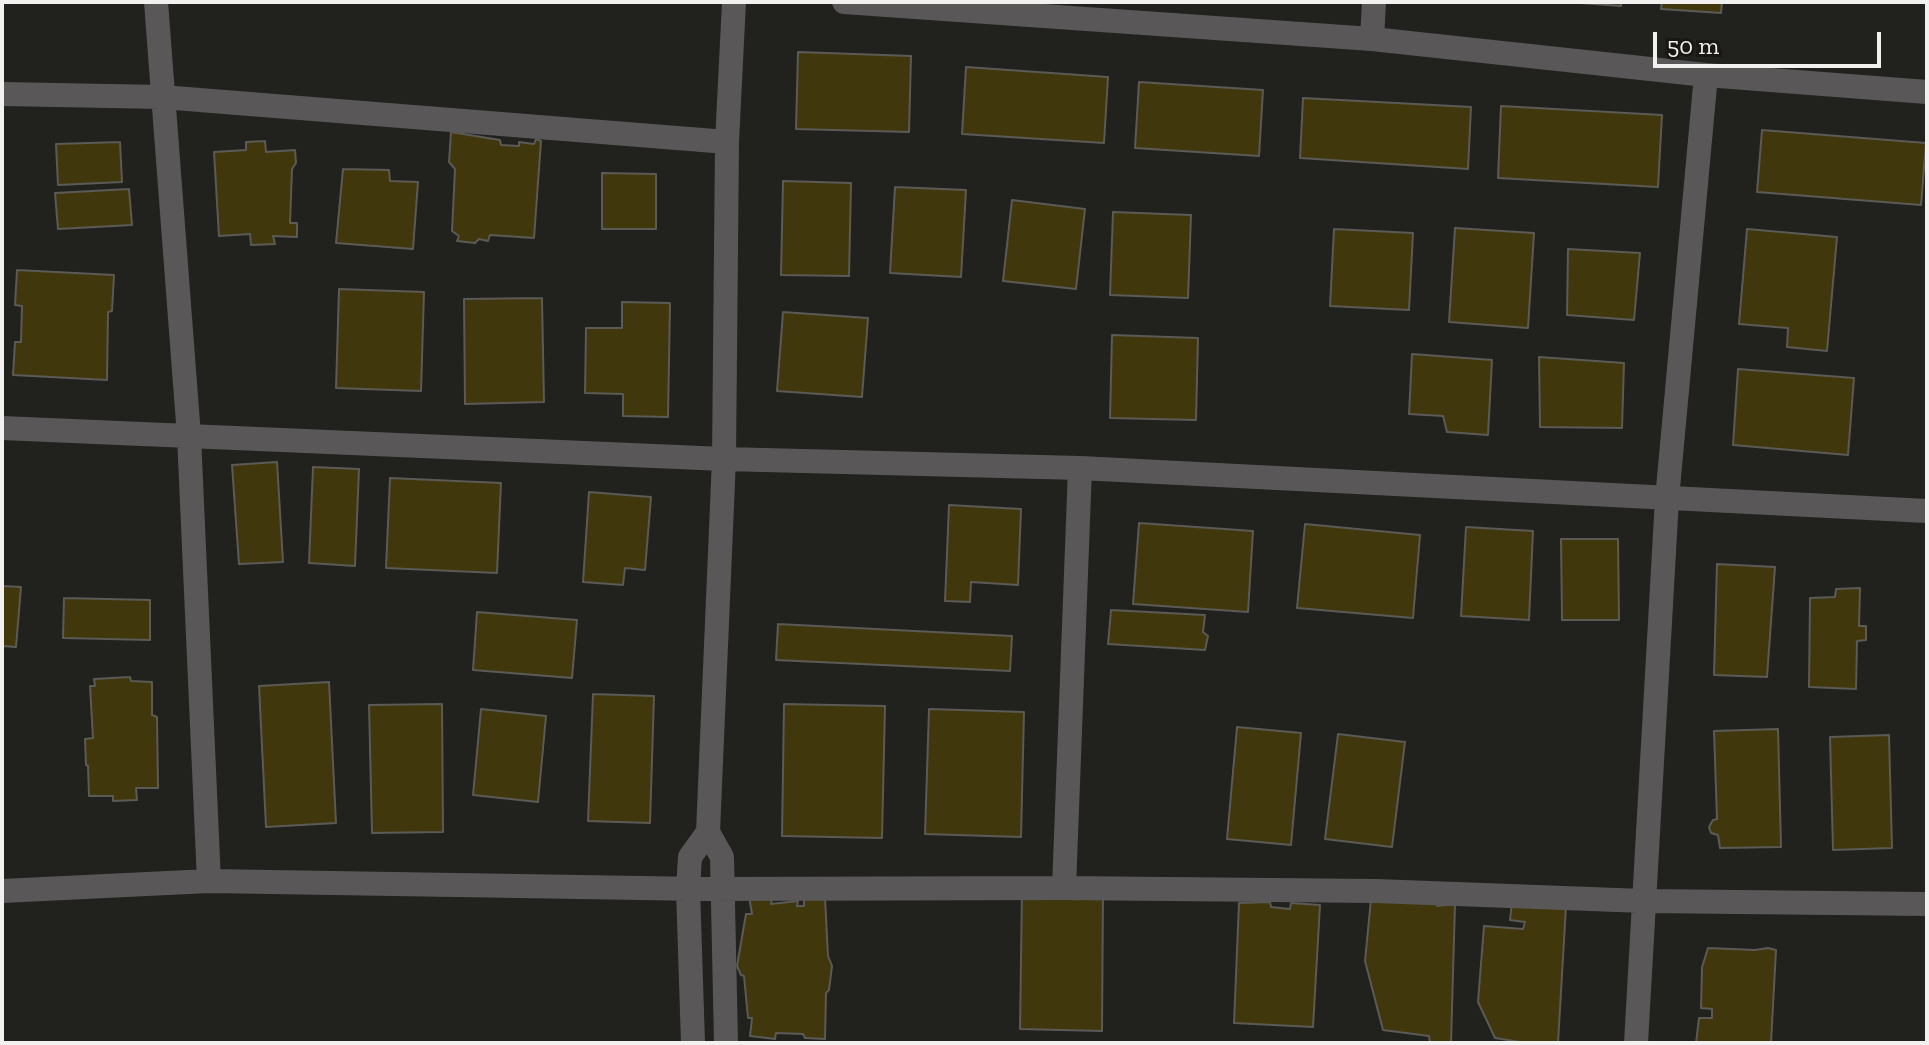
<!DOCTYPE html>
<style>
body{margin:0}
#map{position:relative;width:1929px;height:1045px;overflow:hidden;background:#21211d;font-family:"Zilla Slab",serif}
canvas{display:block}
.frame{position:absolute;inset:0;border:4px solid #f2f1ef;pointer-events:none}
.scale{position:absolute;left:1653px;top:32px;width:228px;height:36px;box-sizing:border-box;border:4px solid #f2f1ef;border-top:0;padding-left:10px;font-size:24px;line-height:28px;white-space:nowrap;color:#f2f1ef;-webkit-text-stroke:6px #181714;paint-order:stroke}
</style>
<div id="map">
<canvas width="1929" height="1045"></canvas>
<div class="frame"></div>
<div class="scale">50 m</div>
</div>
<script>
const c = document.querySelector('canvas').getContext('2d');
c.lineJoin = 'round';
function fillPath(path, color) { c.fillStyle = color; c.fill(path, 'evenodd'); }
const toPath = rows => new Path2D(rows.map(r => 'M' + r).join(''));
function strokePath(path, color, width, dash) { c.strokeStyle = color; c.lineWidth = width; c.lineCap = dash ? 'butt' : 'round'; c.setLineDash(dash || []); c.stroke(path); }
const building = toPath([
 [1567,2,1621,2,1621,6,1567,2],
 [1662,2,1722,2,1721,13,1661,9,1662,2],
 [798,52,911,56,909,132,796,129,798,52],
 [966,67,1108,77,1104,143,962,134,966,67],
 [1139,82,1263,90,1259,156,1135,148,1139,82],
 [1303,98,1471,107,1468,169,1300,158,1303,98],
 [1501,106,1662,115,1658,187,1498,178,1501,106],
 [1762,130,1926,143,1921,205,1757,192,1762,130],
 [451,132,500,140,501,145,519,146,519,142,534,144,536,139,541,141,534,238,490,235,488,241,479,239,475,243,457,241,459,236,452,231,455,169,449,162,451,132],
 [265,141,266,152,295,150,296,163,292,169,290,223,297,223,297,237,273,236,275,244,251,245,250,234,219,236,214,152,246,150,246,142,265,141],
 [120,142,122,182,58,185,56,144,120,142],
 [343,169,389,170,390,181,418,182,413,249,336,243,343,169],
 [602,173,656,174,656,229,602,229,602,173],
 [783,181,851,183,849,276,781,275,783,181],
 [895,187,966,190,961,277,890,273,895,187],
 [129,189,132,225,58,229,55,193,129,189],
 [1012,200,1085,209,1076,289,1003,281,1012,200],
 [1113,212,1191,215,1188,298,1110,295,1113,212],
 [1455,228,1534,233,1528,328,1449,322,1455,228],
 [1334,229,1413,233,1409,310,1330,306,1334,229],
 [1747,229,1837,237,1827,351,1787,347,1788,328,1739,324,1747,229],
 [1568,249,1640,253,1634,320,1567,315,1568,249],
 [17,270,114,275,112,311,108,312,107,380,13,375,15,342,21,342,22,306,15,305,17,270],
 [339,289,424,292,421,391,336,388,339,289],
 [542,298,544,402,465,404,464,299,542,298],
 [622,302,670,303,668,417,623,416,623,394,585,393,586,328,622,328,622,302],
 [783,312,868,318,862,397,777,391,783,312],
 [1112,335,1198,338,1196,420,1110,418,1112,335],
 [1412,354,1492,360,1488,435,1447,432,1443,416,1409,414,1412,354],
 [1539,357,1624,363,1622,428,1540,427,1539,357],
 [1738,369,1854,378,1848,455,1733,445,1738,369],
 [277,462,283,562,239,564,232,465,277,462],
 [313,467,359,469,355,566,309,563,313,467],
 [390,478,501,483,497,573,386,568,390,478],
 [589,492,651,497,645,570,625,568,623,585,583,582,589,492],
 [949,505,1021,509,1018,585,971,582,970,602,945,601,949,505],
 [1139,523,1253,531,1248,612,1133,604,1139,523],
 [1305,524,1420,535,1413,618,1297,608,1305,524],
 [1466,527,1533,531,1529,620,1461,616,1466,527],
 [1561,539,1618,539,1619,620,1562,620,1561,539],
 [1717,564,1775,567,1767,677,1714,675,1717,564],
 [2,586,21,587,16,647,2,646,2,586],
 [1860,588,1859,626,1866,626,1866,640,1857,641,1856,689,1809,687,1810,598,1835,597,1836,589,1860,588],
 [64,598,150,600,150,640,63,638,64,598],
 [1111,610,1205,615,1203,632,1208,636,1205,650,1108,644,1111,610],
 [477,612,577,620,572,678,473,670,477,612],
 [778,624,1012,636,1010,671,776,660,778,624],
 [130,677,131,681,152,682,152,715,157,717,158,788,136,788,137,800,113,801,113,796,89,796,88,766,86,765,85,739,93,738,90,686,95,686,94,679,130,677],
 [329,682,336,823,266,827,259,686,329,682],
 [593,694,654,696,650,823,588,821,593,694],
 [442,704,443,832,372,833,369,705,442,704],
 [784,704,885,706,882,838,782,836,784,704],
 [481,709,546,716,538,802,473,795,481,709],
 [929,709,1024,712,1021,837,925,834,929,709],
 [1237,727,1301,733,1291,845,1227,839,1237,727],
 [1778,729,1781,847,1720,848,1718,835,1711,833,1709,827,1713,820,1717,819,1714,731,1778,729],
 [1338,734,1405,742,1392,847,1325,839,1338,734],
 [1889,735,1892,848,1833,850,1830,737,1889,735],
 [1022,890,1103,893,1102,1031,1020,1029,1022,890],
 [749,896,773,896,771,904,798,901,797,906,804,906,804,899,825,898,828,956,832,966,829,990,826,993,825,1039,805,1038,803,1034,776,1033,775,1039,750,1036,752,1018,748,1018,744,976,741,975,737,966,746,914,752,914,749,896],
 [1438,897,1437,906,1455,904,1451,1043,1430,1043,1429,1036,1383,1030,1365,961,1371,899,1438,897],
 [1270,902,1271,907,1290,909,1291,903,1320,905,1313,1027,1234,1023,1239,903,1270,902],
 [1512,902,1566,906,1558,1043,1526,1043,1495,1038,1478,1002,1484,926,1523,929,1525,922,1510,920,1512,902],
 [1708,948,1755,950,1768,948,1776,950,1771,1043,1696,1043,1699,1018,1712,1018,1712,1009,1701,1008,1702,967,1708,948]
]);
fillPath(building, '#40380c');
strokePath(building, '#5b5a56', 2);
strokePath(toPath([
 [156,2,189,436,209,881],
 [844,2,1372,39,1706,75,1927,92],
 [1372,39,1374,2],
 [2,94,162,97,727,142],
 [2,428,724,459,1080,468,1927,511],
 [1064,888,1080,468],
 [2,891,209,881,703,889,1064,888,1376,891,1644,901,1927,904],
 [693,1043,688,888,690,857,708,832],
 [726,1043,722,857,708,832,724,459,727,142,734,2],
 [1636,1043,1667,499,1706,75]
]), '#5a5759', 24);
</script>
